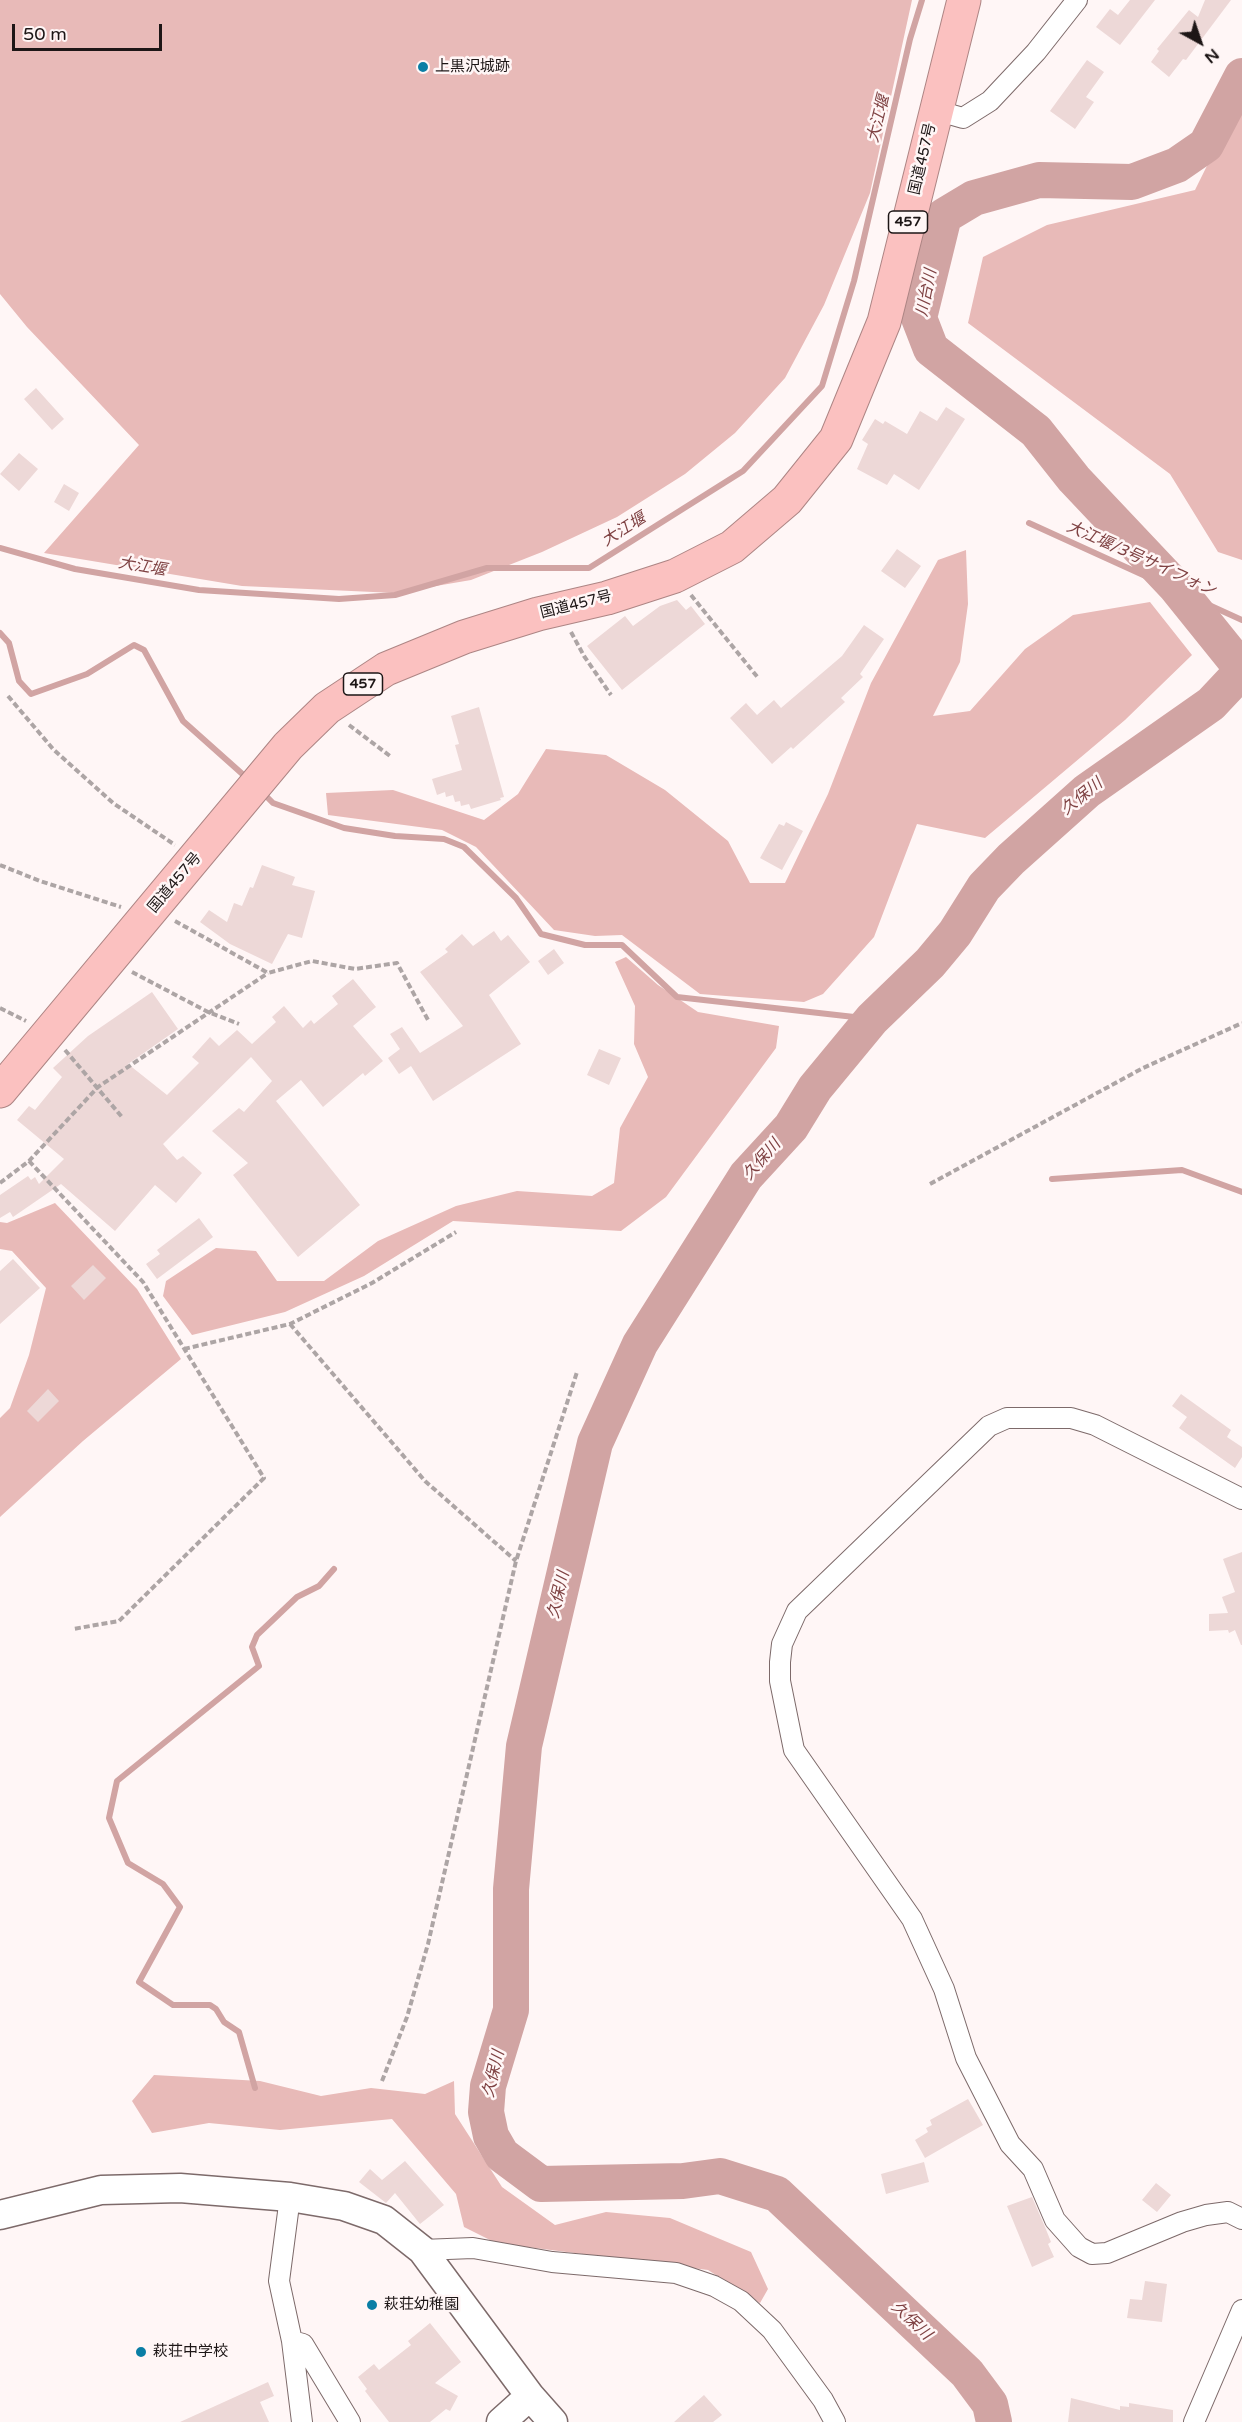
<!DOCTYPE html>
<meta charset="utf-8">
<style>
body{margin:0}
#map{position:relative;width:1242px;height:2422px;overflow:hidden;background:#fff6f6;font-family:"Varela Round",sans-serif}
canvas{display:block}
.north{position:absolute;left:1170px;top:12px;width:60px;height:60px;-webkit-text-stroke:4px #fff6f6;paint-order:stroke;rotate:140deg;font-size:16px;font-weight:700;line-height:24px;text-align:center;color:#1d1616}
.north::after{content:'';display:block;margin:auto;width:21px;height:27px;background:#1d1616;clip-path:polygon(50% 0,100% 100%,50% 72%,0 100%)}
.scale{position:absolute;left:12px;top:24px;width:150px;height:27px;box-sizing:border-box;border:3px solid #1d1616;border-top:0;padding-left:8px;font-size:18px;line-height:21px;white-space:nowrap;color:#1d1616;-webkit-text-stroke:4px #fff6f6;paint-order:stroke}
</style>
<div id="map">
<canvas width="1242" height="2422"></canvas>
<div class="north">N</div>
<div class="scale">50 m</div>
</div>
<script>
const c = document.querySelector('canvas').getContext('2d');
c.lineJoin = 'round';
function fillPath(path, color) { c.fillStyle = color; c.fill(path, 'evenodd'); }
const toPath = rows => new Path2D(rows.map(r => 'M' + r).join(''));
function strokePath(path, color, width, dash) { c.strokeStyle = color; c.lineWidth = width; c.lineCap = dash ? 'butt' : 'round'; c.setLineDash(dash || []); c.stroke(path); }
function drawText(font, color, halo, rows, align = 'center') {
  c.font = font + ' "Varela Round","Noto Sans JP",sans-serif'; c.lineWidth = 5; c.setLineDash([]); c.textBaseline = 'middle'; c.strokeStyle = halo; c.fillStyle = color; for (const [text, x, y, turn = 0] of rows) {
    c.save(); c.translate(x, y); c.rotate((+turn || 0) * Math.PI / 180); c.textAlign = isNaN(turn) ? turn : align; if (halo) c.strokeText(text, 0, 0); c.fillText(text, 0, 0); c.restore();
  }
}
fillPath(toPath([
 [0,0,912,0,870,193,824,305,785,378,735,433,685,474,617,517,542,552,471,580,395,593,242,586,44,553,139,445,27,327,0,294],
 [1242,95,1242,560,1218,552,1170,474,968,323,983,257,1047,225,1195,190],
 [966,550,968,604,960,662,933,716,970,711,1025,649,1073,615,1150,602,1192,655,1125,720,985,838,917,824,874,937,823,994,804,1002,700,994,622,935,595,936,554,930,476,847,442,830,328,815,326,793,393,790,484,820,518,794,546,749,606,755,665,790,728,841,750,883,785,883,828,794,871,683,938,560],
 [626,957,658,985,698,1012,779,1026,776,1048,666,1197,621,1231,453,1221,364,1276,285,1312,192,1335,163,1296,166,1281,216,1248,256,1251,277,1281,324,1281,378,1241,456,1206,517,1191,592,1196,614,1183,620,1128,648,1077,634,1044,635,1006,615,962],
 [55,1203,137,1289,181,1359,83,1441,0,1517,0,1418,10,1408,29,1355,46,1288,12,1251,0,1249,0,1222,7,1223],
 [154,2075,260,2081,321,2096,371,2088,425,2094,454,2081,455,2114,502,2187,555,2225,606,2212,670,2218,751,2252,768,2289,760,2303,708,2270,496,2243,464,2227,456,2194,392,2119,280,2130,209,2123,152,2133,132,2101]
]), '#e8bab8');
strokePath(toPath([
 [1029,523,1242,620],
 [0,548,75,569,199,590,339,599,395,595,487,568,589,568,743,471,822,386,854,281,910,39,922,0],
 [0,633,9,643,19,681,31,694,87,674,134,645,144,650,183,721,248,779],
 [262,792,273,803,344,828,395,836,444,839,464,847,516,898,541,934,585,945,622,945,677,997,872,1019],
 [1052,1179,1182,1170,1242,1192],
 [255,2088,239,2032,224,2022,216,2009,210,2005,173,2005,139,1982,180,1907,163,1884,128,1863,109,1818,117,1781,259,1666,252,1647,257,1635,297,1597,319,1586,334,1569]
]), '#d1a4a3', 6);
strokePath(toPath([
 [1242,76,1206,145,1177,165,1132,182,1039,180,974,198,944,216,919,318,931,349,1036,431,1074,479,1176,587,1242,669],
 [994,2422,990,2404,967,2373,777,2194,720,2176,683,2181,541,2184,502,2155,491,2136,486,2112,488,2086,511,2010,511,1889,524,1746,595,1443,640,1344,746,1176,791,1127,815,1088,872,1019,930,963,955,933,984,887,1011,859,1087,791,1211,704,1242,671]
]), '#d1a4a3', 36);
fillPath(toPath([
 [1130,0,1155,0,1120,45,1096,27,1110,9,1118,15],
 [1205,0,1231,0,1186,60,1183,59,1169,77,1151,62,1159,51,1157,49,1189,10,1198,17],
 [1087,60,1104,72,1086,97,1094,102,1075,129,1050,111],
 [36,388,64,419,52,430,24,399],
 [946,407,965,419,919,490,894,474,887,485,857,469,868,444,862,440,875,419,883,424,885,421,907,434,920,411,937,421],
 [19,453,38,469,19,491,0,474],
 [64,484,79,493,69,511,54,502],
 [897,549,921,566,905,588,881,571],
 [677,600,686,610,691,606,705,624,622,690,587,646,625,616,633,626,660,606],
 [864,625,884,639,860,674,863,677,841,698,845,702,793,749,791,747,772,764,730,718,746,703,757,715,774,700,781,708,842,656],
 [479,707,504,797,500,798,501,800,471,809,469,804,461,806,460,801,455,802,453,795,446,797,445,792,437,795,432,779,462,770,455,745,459,744,451,716],
 [786,822,803,831,782,870,760,858,779,824,784,826],
 [262,865,295,877,292,885,315,891,302,938,288,934,272,964,230,944,200,922,209,910,227,922,234,903,242,906,250,887,253,888],
 [494,931,501,941,508,935,530,962,489,995,521,1044,433,1101,411,1066,399,1074,388,1058,400,1049,390,1034,402,1027,420,1053,463,1026,420,972,448,952,445,949,462,934,473,946],
 [554,949,564,963,548,975,538,961],
 [353,979,376,1007,353,1026,383,1061,365,1076,363,1073,323,1107,301,1080,276,1101,360,1205,298,1257,233,1175,248,1163,212,1131,239,1108,244,1112,272,1081,251,1057,163,1144,177,1160,183,1156,202,1173,176,1203,155,1185,115,1231,61,1184,13,1217,10,1212,0,1218,0,1195,28,1176,31,1180,35,1177,39,1184,64,1159,17,1120,29,1106,35,1110,62,1077,53,1068,88,1036,152,992,178,1029,128,1064,167,1095,199,1063,192,1057,210,1037,219,1046,237,1030,252,1044,276,1022,272,1017,284,1006,303,1028,311,1020,314,1024,338,1004,332,996],
 [599,1049,621,1058,609,1085,587,1075],
 [199,1218,213,1237,157,1279,146,1264,160,1254,157,1250],
 [13,1259,40,1288,0,1324,0,1271],
 [93,1265,106,1278,84,1300,71,1286],
 [48,1389,59,1401,38,1422,27,1411],
 [1181,1394,1231,1430,1227,1437,1242,1447,1242,1457,1235,1468,1179,1428,1187,1417,1172,1406],
 [1242,1552,1242,1645,1241,1645,1235,1630,1229,1633,1228,1630,1209,1631,1209,1614,1228,1613,1222,1597,1235,1592,1223,1559],
 [968,2099,983,2125,925,2158,915,2140,928,2132,926,2128,932,2125,930,2120],
 [405,2161,444,2205,420,2224,395,2193,386,2203,359,2182,370,2169,382,2180],
 [924,2162,929,2182,886,2194,881,2174],
 [1156,2183,1171,2195,1157,2212,1142,2200],
 [1032,2197,1045,2227,1051,2242,1048,2244,1054,2257,1032,2267,1007,2206],
 [1145,2281,1167,2284,1162,2322,1127,2318,1130,2299,1142,2300],
 [430,2323,461,2362,435,2383,458,2396,450,2411,446,2409,430,2422,389,2422,365,2391,367,2389,358,2377,374,2364,379,2370,411,2345,408,2341],
 [268,2382,274,2396,260,2402,269,2422,180,2422],
 [704,2395,722,2415,713,2422,674,2422],
 [1071,2398,1120,2410,1120,2406,1129,2407,1129,2403,1173,2410,1173,2422,1068,2422]
]), '#edd8d7');
const street = toPath([
 [935,110,963,118,990,101,1036,52,1077,0],
 [1242,1499,1095,1425,1071,1418,1007,1418,989,1426,797,1611,782,1644,780,1662,780,1681,794,1750,912,1919,944,1989,966,2058,1010,2144,1033,2169,1055,2220,1079,2247,1092,2254,1107,2253,1182,2222,1206,2215,1228,2212,1242,2219],
 [290,2197,279,2281,292,2341,302,2422],
 [422,2250,473,2248,552,2262,676,2273,714,2286,741,2301,772,2330,823,2400,835,2422],
 [292,2341,303,2344,350,2422],
 [1194,2422,1242,2310]
]);
const secondary = toPath([
 [0,2215,101,2190,180,2188,290,2197,344,2206,384,2220,422,2250,530,2396,553,2422],
 [501,2422,530,2396]
]);
const highway = toPath([
 [0,1091,288,746,327,708,386,669,464,637,538,614,607,598,675,576,732,547,787,500,836,439,884,322,964,0]
]);
strokePath(street, '#7d6a6a', 22);
strokePath(secondary, '#7d6a6a', 31);
strokePath(highway, '#ad8584', 35);
strokePath(toPath([
 [691,595,759,679],
 [571,632,584,656,611,695],
 [8,696,53,749,113,803,175,845],
 [349,725,390,756],
 [0,865,40,881,121,907],
 [175,921,268,973,312,961,355,969,397,963,428,1020],
 [132,972,208,1012,239,1024],
 [0,1008,26,1021],
 [65,1050,122,1117],
 [29,1161,143,1282,264,1478,119,1621,73,1629],
 [0,1183,29,1161,98,1087,268,973],
 [930,1184,1143,1068,1242,1023],
 [290,1324,425,1481,516,1561],
 [184,1349,290,1324,372,1283,456,1232],
 [382,2081,407,2017,428,1944,516,1561,577,1372]
]), '#ada5a5', 4, [6, 3]);
strokePath(street, '#fff', 20);
strokePath(secondary, '#fff', 28);
strokePath(highway, '#fbc1c0', 33);
for (const [x, y, r, color] of [
 [423,67,6,"#0a7ea5"],
 [372,2305,6,"#0a7ea5"],
 [141,2352,6,"#0a7ea5"]
]) { const dot = new Path2D(); dot.arc(x, y, r, 0, 2 * Math.PI); c.fillStyle = color; c.fill(dot); strokePath(dot, '#fff6f6', 2); }
for (const [x, y, w] of [
 [908,222,39],
 [363,684,39]
]) { const box = new Path2D(); box.roundRect(x - w / 2, y - 11, w, 22, 4.5); c.fillStyle = '#fff6f6'; c.fill(box); strokePath(box, '#1d1616', 1.5); }
drawText('bold 14px', '#1d1616', null, [
 ["457",908,222],
 ["457",363,684]
]);
drawText('15px', '#1d1616', '#fff6f6', [
 ["上黒沢城跡",435,67],
 ["萩荘幼稚園",384,2305],
 ["萩荘中学校",153,2352]
], 'left');
drawText('15px', '#1d1616', '#fff6f6', [
 ["国道457号",923,159,-77],
 ["国道457号",576,605,-14],
 ["国道457号",175,883,-50]
]);
drawText('italic 16px', '#7f4243', '#fff6f6', [
 ["大江堰",879,119,-76],
 ["川台川",927,293,-79],
 ["大江堰",624,530,-32],
 ["大江堰/3号サイフォン",1141,559,24],
 ["大江堰",142,567,10],
 ["久保川",1082,797,-39],
 ["久保川",762,1160,-49],
 ["久保川",559,1595,-77],
 ["久保川",494,2074,-77],
 ["久保川",911,2321,43]
]);
</script>
